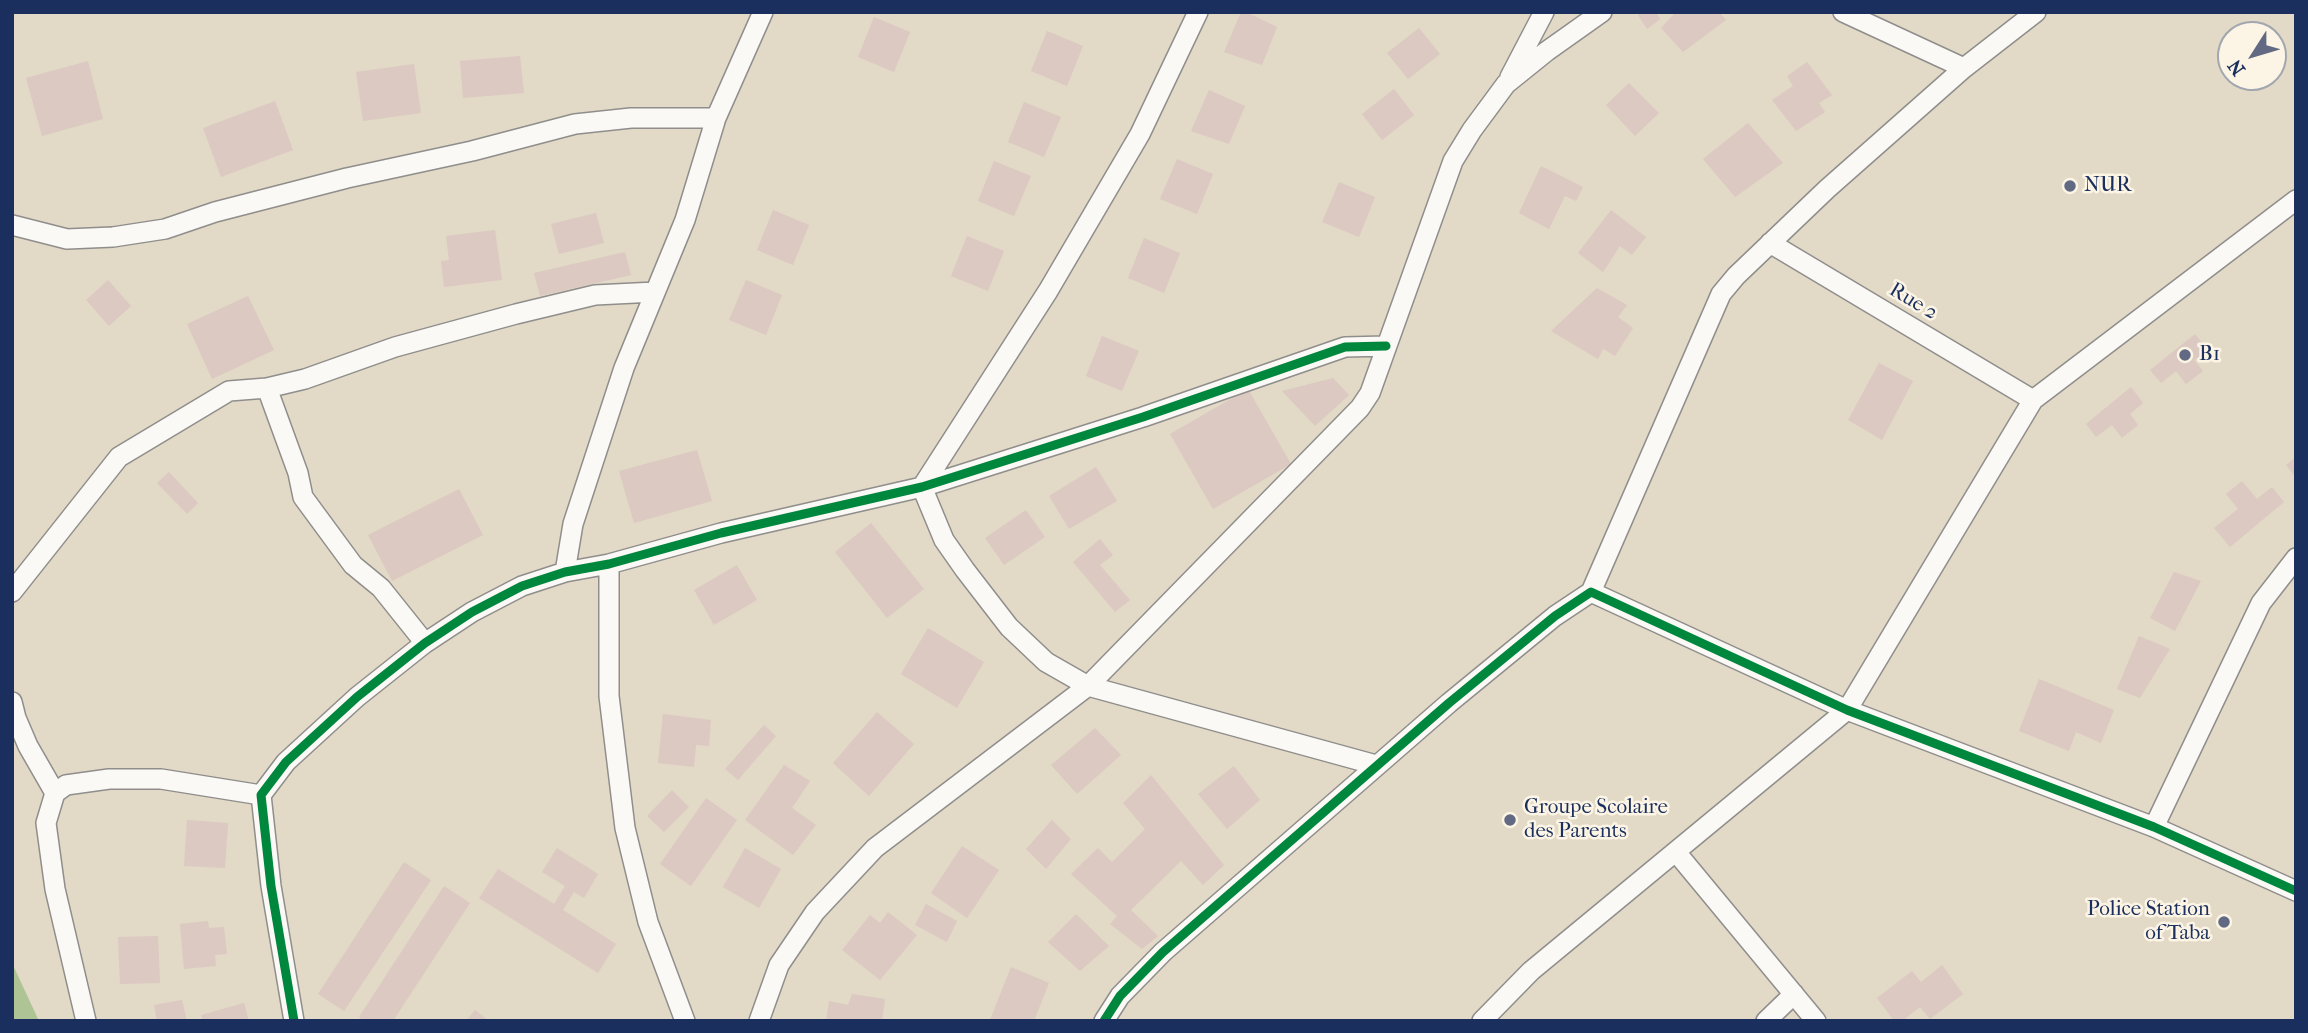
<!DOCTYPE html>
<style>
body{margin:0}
#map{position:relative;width:2308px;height:1033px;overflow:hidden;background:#e2d9c6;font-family:"IM FELL French Canon",serif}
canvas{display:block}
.frame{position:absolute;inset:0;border:14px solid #1b2f5e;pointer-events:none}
.north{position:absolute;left:2217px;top:21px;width:70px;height:70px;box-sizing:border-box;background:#fcf5e5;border:2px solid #a2a6af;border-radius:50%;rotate:233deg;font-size:19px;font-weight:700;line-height:28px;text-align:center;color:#1b2f5e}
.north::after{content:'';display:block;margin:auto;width:24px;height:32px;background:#616a82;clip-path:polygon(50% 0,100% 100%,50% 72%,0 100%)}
</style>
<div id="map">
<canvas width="2308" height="1033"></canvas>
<div class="frame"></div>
<div class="north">N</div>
</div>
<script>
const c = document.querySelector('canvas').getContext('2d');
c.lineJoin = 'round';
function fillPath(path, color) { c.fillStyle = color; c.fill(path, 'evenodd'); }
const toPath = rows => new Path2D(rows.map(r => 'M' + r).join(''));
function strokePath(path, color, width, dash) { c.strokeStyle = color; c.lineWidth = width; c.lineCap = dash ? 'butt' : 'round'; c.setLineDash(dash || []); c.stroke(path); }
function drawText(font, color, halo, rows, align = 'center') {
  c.font = font + ' "IM FELL French Canon",serif'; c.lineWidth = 5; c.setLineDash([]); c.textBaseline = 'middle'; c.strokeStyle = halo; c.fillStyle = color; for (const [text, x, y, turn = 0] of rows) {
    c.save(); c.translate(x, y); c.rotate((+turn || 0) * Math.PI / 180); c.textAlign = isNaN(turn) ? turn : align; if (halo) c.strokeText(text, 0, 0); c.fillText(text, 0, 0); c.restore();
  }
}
fillPath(toPath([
 [12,963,39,1021,12,1021]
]), '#afc494');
fillPath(toPath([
 [1241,12,1246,12,1277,27,1262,65,1224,52],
 [1642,12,1656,12,1660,19,1647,29,1638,15],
 [1676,12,1719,12,1726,20,1683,52,1661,28],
 [874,17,910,32,894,72,858,57],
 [1419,28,1440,54,1408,79,1387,53],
 [1047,31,1083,46,1067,86,1031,71],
 [520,56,524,93,463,98,460,61],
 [88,61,103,119,42,136,26,78],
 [1807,62,1832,95,1819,103,1825,112,1796,131,1772,100,1793,86,1787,76],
 [414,64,421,113,363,121,356,72],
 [1629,83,1659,113,1635,136,1606,105],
 [1394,89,1414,115,1382,140,1362,114],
 [1209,90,1245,106,1229,144,1191,131],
 [275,101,293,150,221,177,203,128],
 [1024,102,1061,117,1044,157,1008,142],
 [1748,123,1783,163,1735,197,1703,159],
 [1177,159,1213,174,1197,214,1160,199],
 [994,161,1031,176,1014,216,978,201],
 [1541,166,1583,187,1576,201,1565,196,1549,229,1519,213],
 [1339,182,1375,197,1359,237,1322,222],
 [773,210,809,225,793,265,757,250],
 [1611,210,1646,237,1632,255,1620,246,1603,272,1578,253],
 [596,213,604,243,559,254,551,224],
 [495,230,502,280,444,287,441,261,449,260,446,236],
 [967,236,1004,251,988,291,951,276],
 [1144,238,1180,253,1164,293,1128,278],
 [625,252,631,275,540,296,534,273],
 [108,280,131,306,109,326,86,300],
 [746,280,782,295,766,335,729,320],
 [1597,288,1627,305,1618,317,1633,328,1615,356,1603,349,1598,359,1551,331],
 [248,296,274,350,212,379,187,324],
 [2195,334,2208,350,2194,360,2203,371,2186,384,2176,371,2161,383,2150,370],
 [1102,336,1139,351,1122,391,1086,376],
 [1879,363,1913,381,1882,440,1848,420],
 [1333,378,1349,395,1315,426,1282,391],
 [2131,387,2143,403,2130,414,2138,425,2122,438,2112,425,2096,437,2086,424],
 [1248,389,1291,464,1213,509,1170,434],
 [697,450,712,501,634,523,619,471],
 [2296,457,2296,478,2286,465],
 [1096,467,1117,501,1069,529,1049,496],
 [169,472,198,503,187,514,157,483],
 [2242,481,2257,499,2272,487,2284,502,2230,547,2214,528,2238,509,2226,494],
 [459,489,483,535,392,581,368,535],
 [1026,510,1045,537,1004,565,985,538],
 [871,523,924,589,887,618,835,552],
 [1100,539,1113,555,1100,565,1130,600,1115,612,1073,562],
 [737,565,757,600,714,625,694,590],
 [2174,572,2201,581,2175,631,2150,618],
 [928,628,984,662,957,708,901,674],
 [2139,636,2170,649,2140,698,2117,689],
 [2039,679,2114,710,2101,743,2076,732,2069,751,2019,731],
 [877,712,914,744,869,796,833,763],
 [663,714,711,720,709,746,696,745,694,767,658,763],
 [764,725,776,736,738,780,725,769],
 [1095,728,1121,755,1077,794,1051,765],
 [784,765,810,781,792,808,816,825,793,855,745,820],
 [1234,766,1260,800,1227,829,1198,794],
 [1151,775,1224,865,1203,885,1181,861,1131,910,1158,936,1142,949,1110,924,1117,916,1071,874,1098,848,1112,862,1145,829,1123,803],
 [672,790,689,807,664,832,647,816],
 [706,798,737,820,691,886,660,864],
 [187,820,228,823,225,868,184,866],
 [1052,820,1071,839,1046,869,1026,849],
 [962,846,999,870,967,918,931,893],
 [557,848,598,874,584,898,574,892,563,910,616,944,598,973,479,898,498,869,554,904,565,886,542,872],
 [745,848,781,869,759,908,723,887],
 [404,862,431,880,344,1011,318,994],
 [444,886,470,903,393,1021,364,1021,359,1017],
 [926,904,957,921,947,942,915,925],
 [888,912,917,935,880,980,842,950,870,915,880,923],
 [1076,914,1109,946,1080,971,1048,942],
 [208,921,209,928,224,927,227,954,215,955,216,966,184,969,180,924],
 [158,936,160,983,120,984,118,937],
 [1942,965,1963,994,1930,1019,1920,1007,1902,1021,1894,1021,1877,998,1912,971,1921,982],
 [1011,967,1049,983,1034,1021,990,1020],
 [852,994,885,999,882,1021,826,1021,829,1001,848,1005],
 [182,1000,187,1021,157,1021,154,1005],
 [244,1003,249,1021,203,1021,201,1015],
 [475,1010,489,1021,466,1021]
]), '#dbc9c2');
const minor = toPath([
 [1198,12,1140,134,1048,291,922,487,944,540,965,570,1009,627,1046,662,1088,686,1376,765],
 [1843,12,1964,68],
 [1510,77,1544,12],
 [12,225,67,239,113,237,165,229,215,212,347,178,472,151,575,124,631,118,716,118],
 [1770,243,2033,400],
 [267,388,305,379,395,347,516,314,595,295,655,292],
 [609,564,609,696,625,828,648,922,685,1021],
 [565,572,573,524,624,368,685,220,716,118,763,12],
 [12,592,119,457,229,391,267,388,298,473,303,497,353,565,381,588,425,643],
 [1591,592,1721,294,1736,276,1827,189,1964,68,2036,12],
 [12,702,16,718,28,746,55,793],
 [2154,827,2261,603,2296,558],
 [1676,852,1816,1021],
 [86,1021,55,889,46,823,55,793,66,785,109,779,161,779,261,795],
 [294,1021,271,886,261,795,286,762,357,697,425,643,472,612,522,586,565,572,609,564,721,533,922,487,1143,417,1345,347,1386,346],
 [759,1021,779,965,815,912,875,848,1088,686,1360,408,1370,393,1453,161,1472,130,1506,84,1547,51,1602,12],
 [1104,1021,1120,996,1163,952,1449,703,1555,616,1591,592,1847,710,2154,827,2296,891],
 [1482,1021,1531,971,1847,710,2033,400,2296,200],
 [1766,1021,1794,994]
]);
strokePath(minor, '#8f8e8c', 22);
strokePath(minor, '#fbf9f6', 19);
strokePath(toPath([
 [294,1021,271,886,261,795,286,762,357,697,425,643,472,612,522,586,565,572,609,564,721,533,922,487,1143,417,1345,347,1386,346],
 [1104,1021,1120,996,1163,952,1449,703,1555,616,1591,592,1847,710,2154,827,2296,891]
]), '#00873e', 9);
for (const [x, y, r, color] of [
 [2070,186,7,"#616a82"],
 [2185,355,7,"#616a82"],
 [1510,820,7,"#616a82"],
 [2224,922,7,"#616a82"]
]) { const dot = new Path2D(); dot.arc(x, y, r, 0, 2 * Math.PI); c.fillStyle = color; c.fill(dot); strokePath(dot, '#fcf5e5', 2.5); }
drawText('21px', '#1b2f5e', '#fcf5e5', [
 ["NUR",2084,186],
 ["B1",2199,355],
 ["Groupe Scolaire",1524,808],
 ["des Parents",1524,832],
 ["Police Station",2210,910,"right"],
 ["of Taba",2210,934,"right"]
], 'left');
drawText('21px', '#1b2f5e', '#fcf5e5', [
 ["Rue 2",1913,302,31]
]);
</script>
